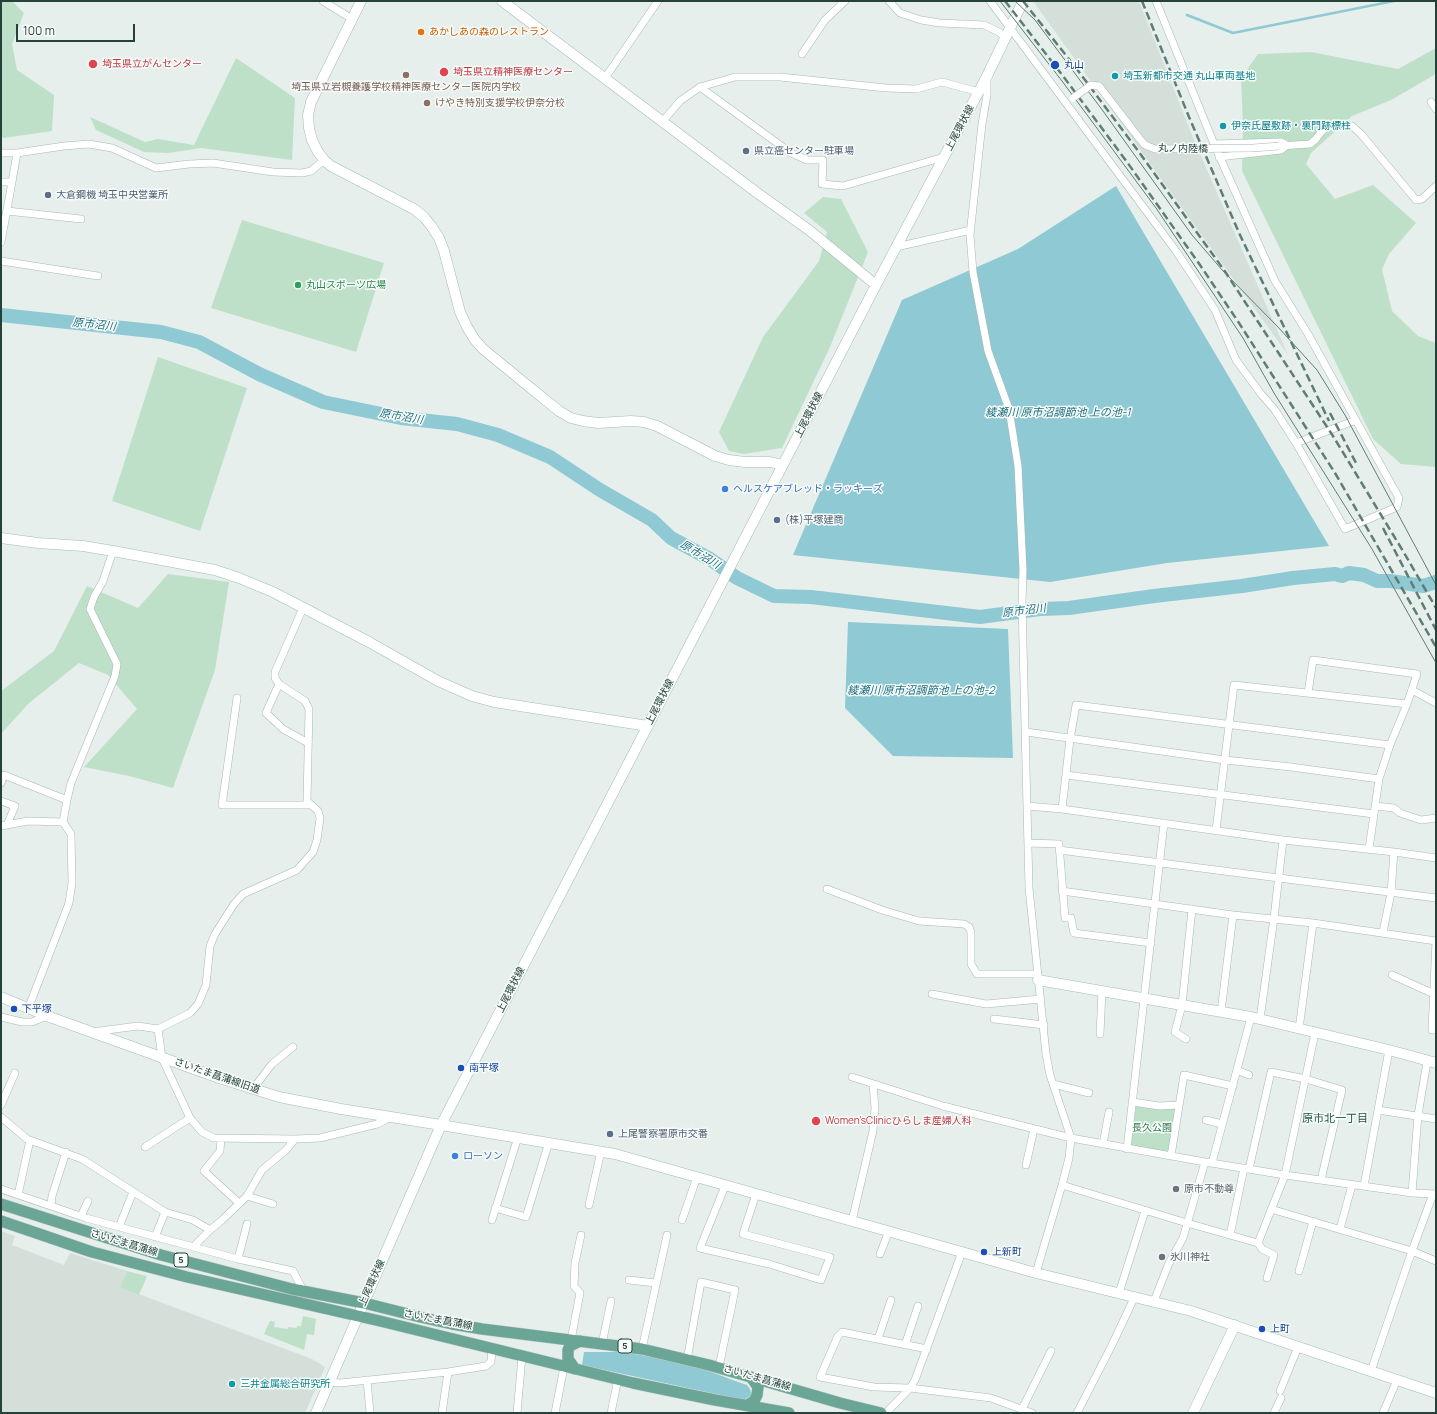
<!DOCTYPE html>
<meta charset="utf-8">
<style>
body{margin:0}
#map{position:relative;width:1437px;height:1414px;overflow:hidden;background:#e6efeb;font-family:Manrope,sans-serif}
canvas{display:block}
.frame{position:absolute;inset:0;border:2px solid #24423a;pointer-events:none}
.scale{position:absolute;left:16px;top:24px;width:119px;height:18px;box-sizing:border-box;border:2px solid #24423a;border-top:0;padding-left:5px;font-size:12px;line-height:14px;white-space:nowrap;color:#24423a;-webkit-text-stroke:3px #f7fbf9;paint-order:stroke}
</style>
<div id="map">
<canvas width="1437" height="1414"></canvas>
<div class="frame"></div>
<div class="scale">100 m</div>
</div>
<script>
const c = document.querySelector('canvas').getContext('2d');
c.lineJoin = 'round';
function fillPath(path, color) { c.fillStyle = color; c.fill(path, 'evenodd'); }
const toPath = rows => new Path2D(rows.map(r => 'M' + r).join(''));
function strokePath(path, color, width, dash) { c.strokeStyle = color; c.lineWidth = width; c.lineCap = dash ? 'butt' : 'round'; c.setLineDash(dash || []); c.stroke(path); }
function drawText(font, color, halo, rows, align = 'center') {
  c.font = font + ' Manrope,"Noto Sans JP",sans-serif'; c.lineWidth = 3; c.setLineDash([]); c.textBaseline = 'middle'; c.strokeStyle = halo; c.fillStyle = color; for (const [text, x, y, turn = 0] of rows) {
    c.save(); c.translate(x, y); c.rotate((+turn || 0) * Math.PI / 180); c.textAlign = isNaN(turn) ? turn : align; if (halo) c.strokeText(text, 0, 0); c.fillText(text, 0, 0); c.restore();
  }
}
fillPath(toPath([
 [1033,1,1139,1,1194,140,1288,355],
 [1,1231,15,1236,12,1245,64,1265,70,1253,127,1271,120,1287,312,1359,325,1367,305,1413,1,1413]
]), '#d4dfda');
fillPath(toPath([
 [1,1,12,1,24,13,12,44,17,70,54,95,52,131,4,138,1,137],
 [1436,48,1436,74,1391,100,1352,116,1311,153,1306,164,1335,199,1373,185,1416,223,1389,254,1382,269,1392,311,1418,336,1436,343,1436,467,1401,464,1373,439,1242,171,1243,126,1241,78,1258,54,1311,52,1398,69],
 [236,58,295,98,292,160,201,148,168,153,144,152,96,130,90,117,145,142,158,139,194,145],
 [823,197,841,199,868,252,830,347,782,448,744,454,729,451,719,432,763,337,819,261,827,232,804,213],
 [242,220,384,263,356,352,211,308],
 [158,357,247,388,200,531,112,501],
 [168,574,229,582,215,670,173,788,129,776,84,767,137,709,108,675,79,663,28,704,1,734,1,691,54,651,87,586,138,608],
 [1140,1105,1172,1108,1175,1110,1169,1150,1166,1152,1131,1147,1130,1143,1136,1107],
 [127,1271,147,1276,139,1295,120,1287],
 [303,1316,316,1319,314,1335,307,1334,304,1350,264,1334,270,1321,275,1322,274,1327,288,1329,288,1327,297,1328,297,1326,301,1326]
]), '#bfe0c8');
fillPath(toPath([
 [1116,186,1329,546,1167,563,1050,582,793,555,902,300,1018,249],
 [1434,575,1436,575,1436,584,1430,587,1426,584],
 [848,622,1008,629,1013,758,893,756,845,708],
 [584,1352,622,1352,659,1358,706,1370,738,1382,747,1385,750,1389,751,1393,750,1396,743,1400,582,1365]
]), '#8ec9d4');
strokePath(toPath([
 [1187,15,1233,33,1394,1]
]), '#8ec9d4', 2.5);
strokePath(toPath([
 [1,315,161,332,199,342,259,374,323,402,401,418,457,424,498,435,550,457,600,490,652,520,671,538,710,559,737,578,774,596,811,597,980,617,1040,609,1069,608,1154,596,1242,586,1293,578,1335,574,1342,576,1349,573,1364,575,1377,581,1391,581,1423,586,1436,582]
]), '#8ec9d4', 14);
const street = toPath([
 [323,1,352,19],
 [889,1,900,13,921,20,940,23,984,25,999,32,1006,38],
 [990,1,1176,251,1215,310,1236,360,1261,394,1275,410,1296,443,1356,420],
 [1156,1,1214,144,1275,281,1308,334,1399,498,1397,507,1345,529,1296,443],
 [802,54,825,20,845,1],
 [987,76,987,95,982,124,970,235,973,272,988,351,1009,409,1018,466,1023,570,1022,603,1029,888,1046,1054,1050,1075,1071,1138,1069,1158,1062,1185,1036,1273],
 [605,78,658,1],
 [700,87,791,153,807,160,823,160,822,184,843,186,944,157],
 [1431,102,1436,109],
 [663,121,680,101,700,87,735,77,780,77,886,88,916,89,942,82,979,92],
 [1214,144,1281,142,1285,144],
 [1279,146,1310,144,1316,139,1321,132,1328,126,1339,124,1352,126,1361,134,1416,200,1422,199,1436,186],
 [1,153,17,153,64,146,89,144,112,148,156,168,189,164,213,163,273,172,302,173,311,171,324,160],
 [1219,157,1281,150,1285,147],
 [1,182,12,182,17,153],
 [7,211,81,219],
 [1,242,12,182],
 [896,247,971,230],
 [1,261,98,276],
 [279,684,266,713,283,729,308,743],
 [1412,690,1436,703],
 [1308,693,1313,660,1417,674,1407,704,1390,745,1379,779,1369,849],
 [237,698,222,805,311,805],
 [1026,732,1225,760,1291,767,1379,779],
 [1066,775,1374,814],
 [1,783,4,775,67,800],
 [1,801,15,806,7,825],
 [1027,806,1062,809,1283,840,1394,852,1436,858],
 [1375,806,1394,808,1400,813,1421,820,1436,818],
 [1062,809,1070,739,1076,705,1390,745],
 [1,826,28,821,63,822],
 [1216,830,1234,685,1407,704],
 [1028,843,1059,844,1065,918,1071,918,1074,933,1151,943],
 [1059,850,1436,898],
 [827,889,882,910,919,921,964,924,969,927,971,932,971,964,977,974,1038,974],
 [1062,891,1233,915,1313,923,1436,941,1432,1030,1436,1030],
 [1383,932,1391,893,1394,852],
 [1392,975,1434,994],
 [932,994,986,1004,1041,999],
 [28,1009,69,903,72,883,71,834,63,822,67,800,71,783,115,676,117,664,90,609,94,597,103,581,113,551],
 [1221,1012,1233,915],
 [1,1017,22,1022,32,1022,47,1016],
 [994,1019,1044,1025],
 [1260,1019,1274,918,1283,840],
 [1299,1029,1313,923],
 [92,1032,138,1026,158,1029],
 [1100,1034,1102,991],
 [1186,1039,1175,1032,1182,1005,1192,909],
 [1237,1070,1249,1075],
 [852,1077,943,1106,1071,1138,1205,1162,1285,1175,1412,1193,1436,1194],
 [1053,1084,1089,1093],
 [253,1089,272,1064,293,1047],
 [1133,1102,1159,1106,1179,1105],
 [1,1105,15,1073],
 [1378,1110,1436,1119],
 [1,1117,27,1139,82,1159,165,1212],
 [1206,1120,1222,1124],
 [221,1138,220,1151,204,1171,239,1203],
 [295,1139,214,1138,202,1132,190,1118,162,1058,158,1029,190,1013,198,1004,206,985,210,946,215,934,234,904,243,894,297,870,313,852,317,840,320,818,318,811,307,801,309,709,305,701,279,684,275,678,275,672,303,608],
 [1103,1144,1109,1112],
 [145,1147,190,1118],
 [1127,1149,1164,823],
 [1171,1156,1184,1075,1233,1086],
 [1212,1163,1251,1017],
 [1026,1165,1034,1129],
 [1249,1169,1271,1072,1306,1079,1342,1090,1321,1180],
 [1062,1185,1187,1223,1258,1243,1285,1175,1315,1033],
 [725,1186,700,1248,769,1264,821,1280,830,1257,743,1234,756,1194],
 [1364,1186,1389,1050],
 [1,1189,86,1218,238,1259,293,1271,303,1290],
 [1412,1193,1418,1115,1427,1062],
 [18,1195,30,1140],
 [247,1196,273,1204],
 [51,1205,52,1196,66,1152],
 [589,1205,601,1151],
 [495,1208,526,1217,549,1142],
 [1271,1209,1412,1251,1436,1261],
 [81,1216,88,1201],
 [492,1220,518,1137],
 [682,1220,697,1177],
 [852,1221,873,1131,875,1108,873,1084],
 [119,1227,133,1192],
 [1340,1229,1352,1185],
 [1230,1235,1244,1168],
 [155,1237,165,1212,193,1220,210,1230],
 [1258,1243,1262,1249,1274,1255,1267,1278],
 [193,1247,210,1230,221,1221,247,1196,262,1170,286,1150,295,1139,320,1138,377,1124,391,1117],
 [880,1254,889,1231],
 [238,1259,247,1224],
 [1299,1271,1313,1221],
 [629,1280,656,1283],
 [1119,1293,1145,1211],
 [1154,1301,1169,1263,1183,1238,1205,1162],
 [878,1339,891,1300],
 [571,1340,580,1293,574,1286,575,1263,581,1235],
 [602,1344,611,1301],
 [905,1345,918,1306],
 [642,1349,667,1235],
 [927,1349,842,1332,838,1336,820,1377,874,1387,910,1388,991,1398,1032,1413],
 [687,1360,701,1282,735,1290,719,1367],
 [1371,1371,1412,1251,1433,1194],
 [367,1380,370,1413],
 [329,1382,340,1383,448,1372,486,1366,491,1362,492,1347],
 [1280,1391,1298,1347],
 [1022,1409,1051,1351],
 [442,1413,448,1372],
 [517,1413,522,1356],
 [555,1413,564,1367],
 [611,1413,618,1379],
 [886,1413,910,1388,915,1380,962,1252],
 [1077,1413,1112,1345,1135,1296],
 [1274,1413,1281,1398],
 [1383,1413,1397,1380]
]);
const secondary = toPath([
 [361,1,311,102,308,115,309,128,312,140,318,152,324,160,331,166,414,209,424,217,432,227,439,238,444,251,460,312,467,327,475,340,483,349,527,385,559,411,571,418,583,421,598,423,631,421,644,422,657,426,715,456,729,460,745,462,770,462,783,465],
 [502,1,756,192,809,230,876,285],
 [1,538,38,543,83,546,113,551,215,570,239,578,273,592,369,642,438,681,472,696,494,702,648,726],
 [1038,980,1251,1017,1389,1050,1436,1063],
 [1,997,47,1016,219,1078,279,1097,341,1109,441,1125,615,1154,1036,1273,1191,1311,1436,1393],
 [316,1413,441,1125,876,285,987,76,1023,1],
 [1193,1413,1235,1325]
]);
const primary = toPath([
 [1,1204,161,1255,292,1289,364,1303,420,1317,452,1324,482,1329,642,1349,709,1365,840,1403,881,1413],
 [1,1221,92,1252,187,1277,380,1321,633,1383,715,1400,789,1413],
 [575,1369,568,1359,568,1350,570,1346,580,1341],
 [747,1405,754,1401,757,1395,758,1387,751,1377]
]);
strokePath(street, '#a8b8b2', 8);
strokePath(secondary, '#a4bbb3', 11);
strokePath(primary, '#c2cac8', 12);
strokePath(street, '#fff', 7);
strokePath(secondary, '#fff', 10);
strokePath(primary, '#6aa596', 11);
strokePath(toPath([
 [1000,1,1062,81,1156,208,1243,338,1274,393,1372,549,1436,663],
 [1015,1,1035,20,1103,111,1192,235,1223,271,1277,326,1317,370,1345,415,1436,585]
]), '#5f7d75', 1);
strokePath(toPath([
 [1005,1,1063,76,1127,162,1200,265,1239,323,1335,473,1436,647],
 [1023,1,1076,68,1136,148,1224,270,1333,436,1403,551,1436,608],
 [1142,1,1189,117,1240,235,1329,421],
 [1330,413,1356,463],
 [1383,528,1436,630]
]), '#5f7d75', 2.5, [8, 4]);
const streetBridge = toPath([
 [1073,98,1091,85,1099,86,1139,138,1145,145,1155,149,1253,148,1279,146]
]);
strokePath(streetBridge, '#a8b8b2', 8, []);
strokePath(streetBridge, '#fff', 7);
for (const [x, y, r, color] of [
 [421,32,4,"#e8710a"],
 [93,64,5,"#e0444e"],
 [1055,65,5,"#1a4fb4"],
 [444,72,5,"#e0444e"],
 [406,75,4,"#8d6e63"],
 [1115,76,4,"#0f9aa8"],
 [427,103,4,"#8d6e63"],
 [1223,126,4,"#0f9aa8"],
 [746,151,4,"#5c6f8a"],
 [48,195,4,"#5c6f8a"],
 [298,285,4,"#2e9e5b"],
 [725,489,4,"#3f7fe0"],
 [777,520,4,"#5c6f8a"],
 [14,1009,4,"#1a4fb4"],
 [461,1068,4,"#1a4fb4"],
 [816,1121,5,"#e0444e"],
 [610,1134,4,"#5c6f8a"],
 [455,1156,4,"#3f7fe0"],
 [1176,1189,4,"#6b7280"],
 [984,1252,4,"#1a4fb4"],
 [1162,1257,4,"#6b7280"],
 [1262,1329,4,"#1a4fb4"],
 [232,1384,4,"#0f9aa8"]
]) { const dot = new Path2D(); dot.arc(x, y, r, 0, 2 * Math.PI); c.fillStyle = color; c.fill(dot); strokePath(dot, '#f7fbf9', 1.5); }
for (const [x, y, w] of [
 [181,1260,14],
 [625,1346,14]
]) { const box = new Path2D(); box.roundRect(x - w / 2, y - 7, w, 14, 3); c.fillStyle = '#f7fbf9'; c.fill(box); strokePath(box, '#24423a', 1); }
drawText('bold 9px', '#24423a', null, [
 ["5",181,1260],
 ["5",625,1346]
]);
drawText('10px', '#c56008', '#f7fbf9', [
 ["あかしあの森のレストラン",429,32]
], 'left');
drawText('10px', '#be3a42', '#f7fbf9', [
 ["埼玉県立がんセンター",102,64],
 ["埼玉県立精神医療センター",453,72],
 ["Women’sClinicひらしま産婦人科",825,1121]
], 'left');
drawText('10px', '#164399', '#f7fbf9', [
 ["丸山",1064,65],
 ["下平塚",22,1009],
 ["南平塚",469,1068],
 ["上新町",992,1252],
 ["上町",1270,1329]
], 'left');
drawText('10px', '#0d838f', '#f7fbf9', [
 ["埼玉新都市交通 丸山車両基地",1123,76],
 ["伊奈氏屋敷跡・裏門跡標柱",1231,126],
 ["三井金属総合研究所",240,1384]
], 'left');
drawText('10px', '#785e54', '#f7fbf9', [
 ["埼玉県立岩槻養護学校精神医療センター医院内学校",406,87],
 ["けやき特別支援学校伊奈分校",435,103,"left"]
]);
drawText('10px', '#24423a', '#f7fbf9', [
 ["上尾環状線",960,128,-62],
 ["丸ノ内陸橋",1183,149,1],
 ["上尾環状線",809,415,-63],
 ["上尾環状線",660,702,-63],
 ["上尾環状線",511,990,-63],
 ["さいたま菖蒲線旧道",217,1076,19],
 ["さいたま菖蒲線",124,1243,17],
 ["上尾環状線",372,1283,-66],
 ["さいたま菖蒲線",438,1320,11],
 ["さいたま菖蒲線",757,1378,16]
]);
drawText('10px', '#4e5e75', '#f7fbf9', [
 ["県立癌センター駐車場",754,151],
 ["大倉鋼機 埼玉中央営業所",56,195],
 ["(株)平塚建商",785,520],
 ["上尾警察署原市交番",618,1134]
], 'left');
drawText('10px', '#27864d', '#f7fbf9', [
 ["丸山スポーツ広場",306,285]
], 'left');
drawText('10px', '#366cbe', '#f7fbf9', [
 ["ヘルスケアブレッド・ラッキーズ",733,489],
 ["ローソン",463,1156]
], 'left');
drawText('10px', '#2d7a4b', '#f7fbf9', [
 ["長久公園",1152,1128]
]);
drawText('10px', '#5b616d', '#f7fbf9', [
 ["原市不動尊",1184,1189],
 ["氷川神社",1170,1257]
], 'left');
drawText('italic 11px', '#1c6f80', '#f7fbf9', [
 ["原市沼川",94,325,6],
 ["綾瀬川 原市沼調節池 上の池-1",1058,413],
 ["原市沼川",401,417,9],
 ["原市沼川",700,555,31],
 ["原市沼川",1024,611,-7],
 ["綾瀬川 原市沼調節池 上の池-2",921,691]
]);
drawText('11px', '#1f5548', '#f7fbf9', [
 ["原市北一丁目",1335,1119]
]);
</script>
